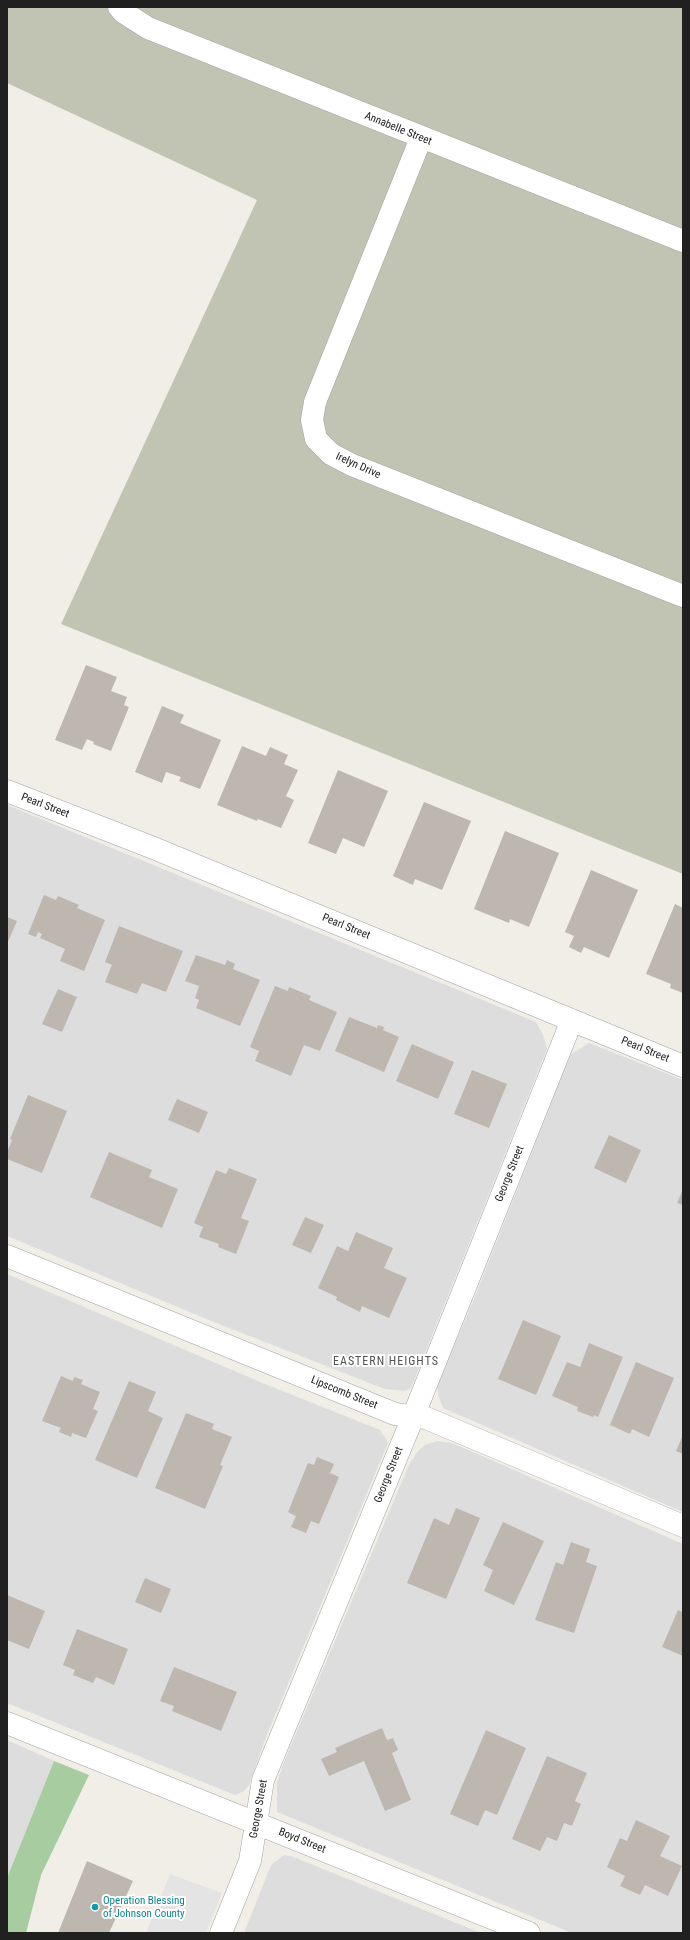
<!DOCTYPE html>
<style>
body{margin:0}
#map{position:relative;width:690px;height:1940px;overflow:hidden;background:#f0eee7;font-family:"Roboto Condensed",sans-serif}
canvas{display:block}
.frame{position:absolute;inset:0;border:8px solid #202020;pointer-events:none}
</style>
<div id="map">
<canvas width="690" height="1940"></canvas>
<div class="frame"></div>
</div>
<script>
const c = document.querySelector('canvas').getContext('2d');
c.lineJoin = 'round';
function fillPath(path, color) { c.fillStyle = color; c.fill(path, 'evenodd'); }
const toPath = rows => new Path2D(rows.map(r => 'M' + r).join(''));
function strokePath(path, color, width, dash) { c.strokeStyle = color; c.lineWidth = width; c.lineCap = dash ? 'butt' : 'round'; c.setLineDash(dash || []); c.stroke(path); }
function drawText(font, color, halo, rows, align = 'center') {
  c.font = font + ' "Roboto Condensed",sans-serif'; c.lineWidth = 4; c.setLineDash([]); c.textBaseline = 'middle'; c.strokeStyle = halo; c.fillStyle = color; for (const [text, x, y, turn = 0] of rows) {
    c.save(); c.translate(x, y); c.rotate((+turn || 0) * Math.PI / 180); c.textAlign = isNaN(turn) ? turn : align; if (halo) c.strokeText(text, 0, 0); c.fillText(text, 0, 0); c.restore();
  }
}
fillPath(toPath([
 [7,805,536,1022,543,1035,547,1049,411,1388,405,1391,385,1389,209,1320,7,1236],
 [589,1043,683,1080,683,1512,443,1408,439,1397,437,1386,474,1299,570,1055],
 [7,1274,265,1384,380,1430,386,1439,388,1444,384,1452,264,1742,249,1785,244,1791,235,1795,7,1703],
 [437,1441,451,1443,466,1449,683,1544,683,1933,572,1933,277,1812,277,1783,284,1762,408,1467,417,1452,425,1445],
 [7,1740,54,1761,7,1878],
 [284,1855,291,1856,481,1933,244,1933,271,1865]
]), '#dedddd');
fillPath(toPath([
 [7,7,683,7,683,874,61,624,257,200,7,83]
]), '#c2c4b3');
fillPath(toPath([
 [54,1761,89,1775,41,1875,26,1933,7,1933,7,1878]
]), '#a7cc9f');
fillPath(toPath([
 [170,1874,222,1893,206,1933,146,1933]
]), '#e4e4e4');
fillPath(toPath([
 [86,665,117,677,111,691,127,697,124,705,129,707,111,751,93,744,94,742,87,739,82,750,55,740],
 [162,706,184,715,180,723,221,740,200,789,179,781,181,777,166,772,162,783,135,772],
 [242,746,266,756,270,747,288,755,284,764,298,770,286,796,294,800,281,828,258,819,257,821,217,805],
 [338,770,388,791,364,847,343,838,336,854,308,843],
 [424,802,471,821,442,890,415,879,413,885,393,876],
 [505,831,559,853,529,927,510,919,509,923,474,909],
 [591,870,638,890,609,958,584,947,581,953,569,947,574,936,565,932],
 [44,895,56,900,58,896,79,905,77,908,105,920,84,971,60,961,65,949,40,938,42,934,38,932,36,937,28,934],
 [675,904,683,908,683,993,670,988,671,984,646,974],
 [7,917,17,921,7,944],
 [119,926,183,951,166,992,142,983,137,994,105,982,112,965,105,962],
 [196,955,225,965,227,960,235,964,233,969,260,980,240,1026,196,1008,199,1000,195,998,199,986,185,981],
 [275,986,288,991,289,987,311,996,309,1000,337,1012,320,1051,304,1045,291,1076,255,1061,259,1051,250,1047],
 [58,989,77,997,62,1032,42,1024],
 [349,1017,377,1028,378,1025,384,1027,383,1030,399,1037,384,1072,335,1051],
 [412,1044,454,1062,438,1099,396,1081],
 [472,1070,507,1084,489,1128,454,1114],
 [28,1095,67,1111,42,1173,7,1159,7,1152,12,1140,10,1139],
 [177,1099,208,1112,199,1133,168,1120],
 [609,1135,641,1150,626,1183,594,1168],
 [109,1152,152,1170,149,1177,178,1189,162,1228,90,1197],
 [229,1168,257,1179,241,1218,249,1221,236,1254,218,1247,219,1244,199,1237,203,1227,194,1223,216,1170,226,1174],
 [683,1189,683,1205,677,1203],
 [305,1217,324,1225,311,1253,292,1245],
 [356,1232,393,1248,384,1268,407,1278,389,1318,362,1306,360,1312,336,1300,337,1297,318,1288,337,1246,348,1251],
 [523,1320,561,1336,536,1395,498,1379],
 [589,1343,623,1357,598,1417,594,1415,593,1417,577,1411,578,1407,552,1396,567,1362,580,1367],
 [636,1362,674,1378,649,1437,632,1429,630,1434,610,1425],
 [61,1376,73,1381,74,1377,83,1380,81,1384,100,1392,93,1409,98,1411,86,1438,72,1433,71,1437,59,1432,61,1428,42,1421],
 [129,1381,156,1392,148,1411,163,1418,137,1478,95,1460],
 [186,1413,214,1424,212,1429,232,1437,220,1465,223,1466,205,1509,155,1488],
 [683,1435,683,1454,676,1451],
 [317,1457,334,1464,330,1473,339,1477,319,1524,311,1521,306,1533,291,1527,296,1516,288,1512,308,1463,314,1465],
 [456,1508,480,1518,446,1599,407,1583,434,1518,449,1525],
 [503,1522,544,1541,514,1605,484,1591,493,1570,483,1565],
 [571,1542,590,1549,586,1562,597,1566,574,1633,535,1620,556,1562,563,1565],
 [145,1578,171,1589,161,1613,135,1602],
 [7,1595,45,1611,29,1649,7,1640],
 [678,1610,683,1612,683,1656,662,1647],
 [77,1629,128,1649,114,1685,96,1677,93,1683,73,1675,75,1670,63,1665],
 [174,1667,237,1692,221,1731,172,1711,174,1706,160,1701],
 [382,1728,387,1740,393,1738,398,1750,392,1753,411,1800,385,1811,364,1761,329,1776,321,1759,337,1752,335,1748],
 [486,1730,526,1748,497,1815,485,1810,478,1826,450,1814],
 [547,1756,587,1773,575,1801,581,1804,572,1826,564,1823,557,1841,547,1837,540,1851,512,1839],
 [636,1820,670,1836,660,1856,682,1866,668,1896,645,1885,640,1895,620,1886,625,1876,607,1867,620,1838,627,1841],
 [87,1861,133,1881,109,1933,58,1933]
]), '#bdb7b0');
const street = toPath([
 [119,7,123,12,148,28,683,241],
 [421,138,315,402,312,420,316,439,331,454,352,465,683,596],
 [7,791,151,847,683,1066],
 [7,1256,395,1414,426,1418,683,1526],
 [7,1723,529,1933],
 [221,1933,250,1861,263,1780,413,1417,572,1020]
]);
strokePath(street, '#a4a4a4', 23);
strokePath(street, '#fff', 22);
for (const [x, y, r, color] of [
 [95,1907,4,"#0f9aa8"]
]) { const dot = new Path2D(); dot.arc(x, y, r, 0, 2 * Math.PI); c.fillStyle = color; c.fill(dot); strokePath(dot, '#fff', 1.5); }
drawText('11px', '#202020', '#fff', [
 ["Annabelle Street",398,129,22],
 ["Irelyn Drive",358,466,24],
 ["Pearl Street",45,806,21],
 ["Pearl Street",346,927,22],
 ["Pearl Street",645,1050,22],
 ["George Street",510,1174,-68],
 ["Lipscomb Street",344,1393,22],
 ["George Street",389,1475,-68],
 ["George Street",259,1809,-80],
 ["Boyd Street",302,1841,22]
]);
drawText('11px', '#0d838f', '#fff', [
 ["Operation Blessing",103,1901],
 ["of Johnson County",103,1914]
], 'left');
c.letterSpacing = '1px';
drawText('12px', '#535353', '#fff', [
 ["EASTERN HEIGHTS",386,1362]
]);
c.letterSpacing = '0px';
</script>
